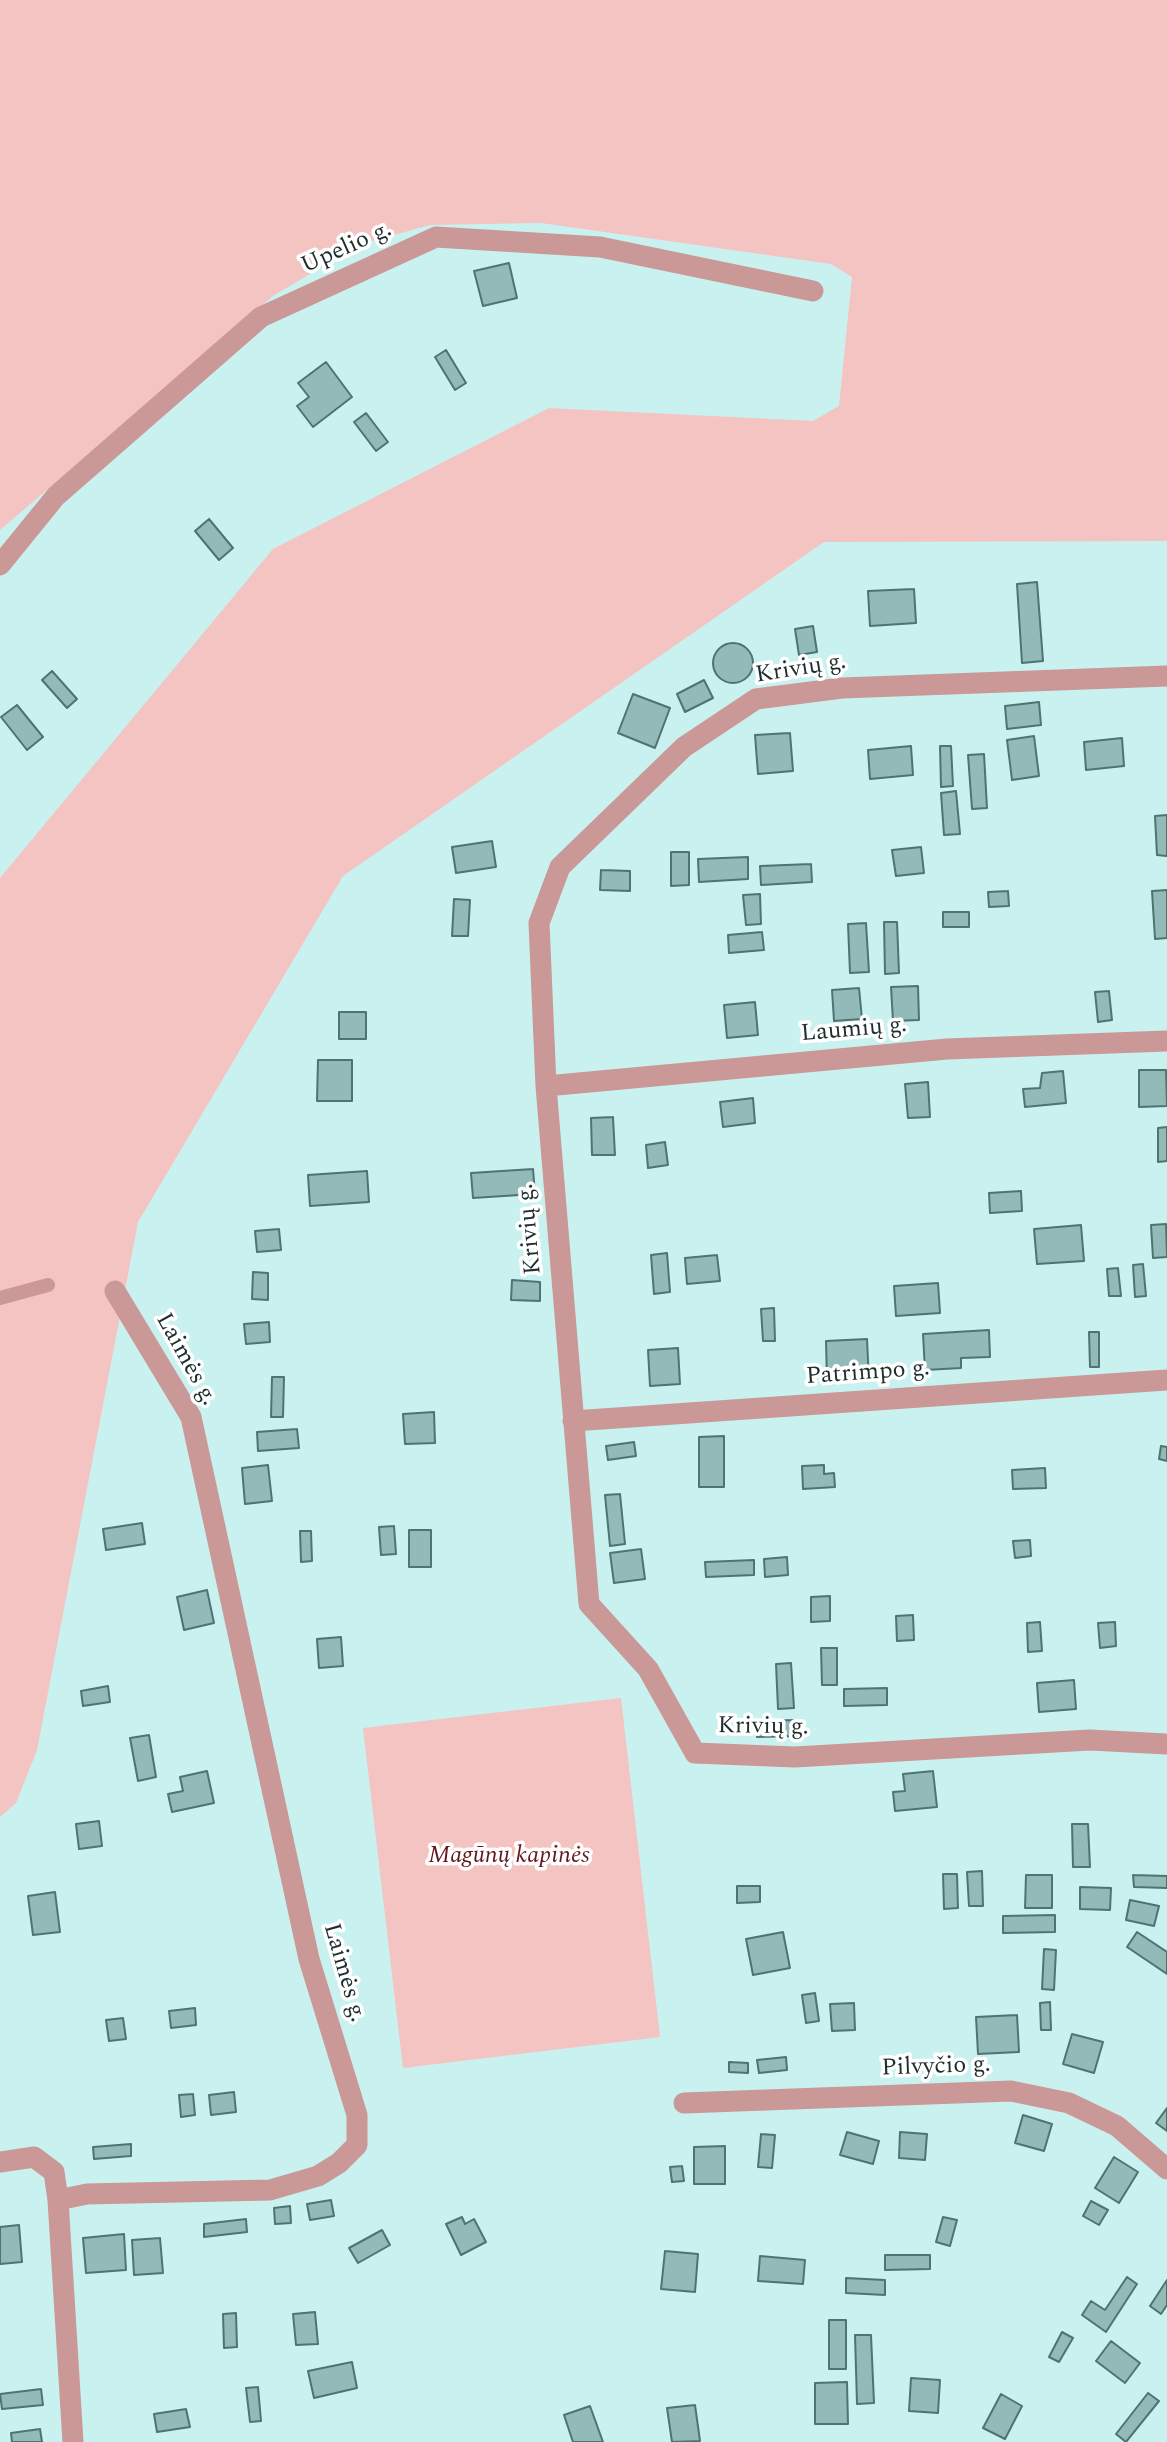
<!DOCTYPE html>
<meta charset="utf-8">
<style>
body{margin:0}
canvas{display:block;background:#c8f1ef}
</style>
<canvas width="1167" height="2442"></canvas>
<script>
const c = document.querySelector('canvas').getContext('2d');
c.lineJoin = 'round';
function fillPath(path, color) { c.fillStyle = color; c.fill(path, 'evenodd'); }
const toPath = rows => new Path2D(rows.map(r => 'M' + r).join(''));
function strokePath(path, color, width, dash) { c.strokeStyle = color; c.lineWidth = width; c.lineCap = dash ? 'butt' : 'round'; c.setLineDash(dash || []); c.stroke(path); }
function drawText(font, color, halo, rows, align = 'center') {
  c.font = font + ' Spectral,serif'; c.lineWidth = 7; c.setLineDash([]); c.textBaseline = 'middle'; c.strokeStyle = halo; c.fillStyle = color; for (const [text, x, y, turn = 0] of rows) {
    c.save(); c.translate(x, y); c.rotate((+turn || 0) * Math.PI / 180); c.textAlign = isNaN(turn) ? turn : align; if (halo) c.strokeText(text, 0, 0); c.fillText(text, 0, 0); c.restore();
  }
}
fillPath(toPath([
 [0,0,1167,0,1167,541,824,542,343,876,138,1222,37,1750,16,1803,0,1817,0,878,273,549,549,408,813,421,839,406,852,277,831,264,541,223,430,225,358,245,273,296,0,530],
 [621,1698,660,2037,403,2068,363,1728]
]), '#f4c4c2');
const building = toPath([
 [509,263,517,298,483,306,474,271,509,263],
 [446,350,466,383,455,390,435,357,446,350],
 [326,362,352,397,313,427,297,406,309,397,298,383,326,362],
 [366,413,388,442,376,451,354,422,366,413],
 [209,519,233,548,219,560,195,531,209,519],
 [1037,582,1043,661,1022,663,1017,584,1037,582],
 [914,589,916,623,870,626,868,591,914,589],
 [813,626,817,652,799,655,795,629,813,626],
 '713 663a20 20 0 1 1 40 0a20 20 0 1 1-40 0Z',
 [52,671,77,699,67,708,42,680,52,671],
 [704,680,713,698,685,712,677,694,704,680],
 [633,694,670,708,655,748,618,733,633,694],
 [1039,702,1041,725,1007,729,1005,706,1039,702],
 [17,705,43,737,27,750,1,717,17,705],
 [790,733,793,771,758,774,755,735,790,733],
 [1034,736,1039,776,1012,780,1007,740,1034,736],
 [1122,738,1124,766,1086,770,1084,742,1122,738],
 [911,746,913,775,870,779,868,750,911,746],
 [940,746,951,746,953,786,941,787,940,746],
 [984,754,987,808,972,809,968,755,984,754],
 [956,791,960,834,944,835,941,793,956,791],
 [1167,815,1167,856,1157,855,1155,816,1167,815],
 [492,841,496,867,456,873,452,847,492,841],
 [921,847,924,873,896,876,892,850,921,847],
 [671,852,689,852,689,885,671,886,671,852],
 [748,857,748,879,699,882,698,859,748,857],
 [811,864,812,882,761,885,760,866,811,864],
 [601,870,630,871,630,891,600,890,601,870],
 [1167,890,1167,938,1155,939,1152,891,1167,890],
 [1008,891,1009,906,989,907,988,892,1008,891],
 [760,894,761,924,746,925,743,895,760,894],
 [454,899,470,900,468,936,452,936,454,899],
 [943,912,969,912,969,927,943,927,943,912],
 [884,922,897,922,899,973,885,974,884,922],
 [866,923,869,972,850,973,848,924,866,923],
 [762,932,764,950,729,953,728,935,762,932],
 [918,986,919,1020,893,1021,891,987,918,986],
 [859,988,862,1019,834,1021,832,990,859,988],
 [1109,991,1112,1020,1098,1022,1095,992,1109,991],
 [755,1002,758,1035,727,1038,724,1005,755,1002],
 [339,1012,366,1012,366,1039,339,1039,339,1012],
 [318,1060,352,1060,352,1101,317,1101,318,1060],
 [1139,1070,1166,1070,1167,1106,1139,1107,1139,1070],
 [1063,1071,1066,1103,1025,1107,1023,1089,1040,1088,1042,1073,1063,1071],
 [928,1082,930,1117,908,1118,905,1084,928,1082],
 [753,1098,755,1123,723,1127,720,1102,753,1098],
 [613,1117,615,1155,592,1155,591,1118,613,1117],
 [1167,1127,1167,1161,1158,1162,1158,1128,1167,1127],
 [665,1142,668,1165,648,1168,646,1145,665,1142],
 [533,1169,535,1194,473,1198,471,1173,533,1169],
 [367,1171,369,1202,310,1206,308,1175,367,1171],
 [1021,1191,1022,1211,990,1213,989,1193,1021,1191],
 [1166,1224,1167,1257,1153,1258,1151,1225,1166,1224],
 [1081,1225,1084,1261,1037,1264,1034,1229,1081,1225],
 [279,1229,281,1250,257,1252,255,1231,279,1229],
 [667,1253,670,1292,654,1294,651,1255,667,1253],
 [717,1255,720,1281,687,1284,685,1258,717,1255],
 [1143,1264,1146,1296,1135,1297,1133,1265,1143,1264],
 [1118,1268,1121,1296,1109,1296,1107,1269,1118,1268],
 [253,1272,268,1273,268,1300,252,1299,253,1272],
 [512,1280,540,1282,540,1301,511,1300,512,1280],
 [938,1283,940,1313,896,1316,894,1286,938,1283],
 [774,1308,775,1341,763,1341,761,1309,774,1308],
 [269,1322,270,1342,246,1344,244,1324,269,1322],
 [989,1330,990,1357,961,1358,961,1368,925,1370,923,1334,989,1330],
 [1089,1332,1099,1332,1099,1367,1090,1367,1089,1332],
 [867,1339,869,1381,827,1382,826,1341,867,1339],
 [678,1348,680,1384,650,1386,648,1350,678,1348],
 [272,1377,284,1377,283,1417,271,1417,272,1377],
 [434,1412,435,1443,405,1444,403,1414,434,1412],
 [297,1429,299,1448,258,1451,257,1432,297,1429],
 [724,1436,724,1487,699,1487,699,1437,724,1436],
 [634,1442,636,1456,608,1460,606,1446,634,1442],
 [1161,1446,1167,1447,1167,1461,1159,1459,1161,1446],
 [268,1465,272,1501,245,1504,242,1468,268,1465],
 [824,1465,824,1474,834,1473,835,1487,803,1489,802,1466,824,1465],
 [1045,1468,1046,1488,1013,1489,1012,1470,1045,1468],
 [620,1494,625,1544,610,1546,605,1495,620,1494],
 [142,1523,145,1544,106,1550,103,1529,142,1523],
 [394,1526,396,1554,381,1555,379,1527,394,1526],
 [409,1530,431,1530,431,1567,409,1567,409,1530],
 [300,1531,311,1531,312,1561,301,1562,300,1531],
 [1030,1540,1031,1556,1015,1558,1013,1541,1030,1540],
 [641,1549,645,1579,614,1583,610,1553,641,1549],
 [787,1557,788,1575,765,1577,764,1559,787,1557],
 [754,1560,754,1575,706,1577,705,1562,754,1560],
 [207,1590,214,1623,184,1630,177,1597,207,1590],
 [830,1596,830,1621,811,1622,811,1597,830,1596],
 [913,1615,914,1640,897,1641,896,1616,913,1615],
 [1040,1622,1042,1651,1028,1652,1027,1623,1040,1622],
 [1115,1622,1116,1646,1100,1648,1098,1623,1115,1622],
 [341,1637,343,1666,319,1668,317,1639,341,1637],
 [821,1648,837,1648,837,1685,822,1685,821,1648],
 [791,1663,794,1708,778,1709,776,1664,791,1663],
 [1074,1680,1076,1709,1039,1712,1037,1683,1074,1680],
 [108,1686,110,1702,83,1706,81,1691,108,1686],
 [887,1688,887,1705,844,1706,844,1689,887,1688],
 [797,1720,797,1736,757,1737,757,1721,797,1720],
 [149,1735,156,1777,138,1781,130,1738,149,1735],
 [207,1771,214,1803,172,1812,168,1794,183,1791,180,1777,207,1771],
 [933,1771,937,1807,895,1811,893,1792,905,1791,903,1774,933,1771],
 [99,1821,102,1846,79,1849,76,1824,99,1821],
 [1072,1824,1088,1824,1090,1867,1073,1867,1072,1824],
 [982,1871,983,1906,969,1906,967,1872,982,1871],
 [943,1874,957,1874,958,1908,944,1909,943,1874],
 [1026,1875,1052,1875,1052,1908,1025,1908,1026,1875],
 [1133,1875,1167,1876,1167,1888,1134,1887,1133,1875],
 [737,1886,760,1886,760,1902,737,1903,737,1886],
 [1080,1887,1111,1888,1110,1910,1080,1909,1080,1887],
 [55,1892,60,1932,33,1935,28,1896,55,1892],
 [1130,1900,1159,1906,1154,1926,1126,1920,1130,1900],
 [1055,1915,1055,1932,1003,1933,1003,1916,1055,1915],
 [783,1932,790,1968,753,1975,746,1939,783,1932],
 [1137,1932,1167,1952,1167,1974,1127,1947,1137,1932],
 [1044,1949,1056,1950,1054,1990,1042,1989,1044,1949],
 [815,1993,819,2021,806,2023,802,1995,815,1993],
 [1050,2002,1051,2030,1041,2030,1040,2003,1050,2002],
 [854,2003,855,2030,832,2031,830,2004,854,2003],
 [195,2008,196,2025,171,2028,169,2011,195,2008],
 [1017,2015,1019,2052,978,2054,976,2017,1017,2015],
 [123,2018,126,2039,109,2041,106,2020,123,2018],
 [1072,2034,1103,2042,1094,2073,1063,2064,1072,2034],
 [786,2057,787,2070,759,2073,757,2060,786,2057],
 [729,2062,748,2063,748,2073,729,2072,729,2062],
 [234,2092,236,2112,211,2115,209,2095,234,2092],
 [193,2094,195,2115,181,2117,179,2095,193,2094],
 [1167,2108,1167,2131,1156,2123,1167,2108],
 [1023,2115,1052,2124,1044,2151,1015,2143,1023,2115],
 [847,2132,879,2141,873,2164,840,2155,847,2132],
 [900,2132,927,2134,925,2160,899,2158,900,2132],
 [761,2134,775,2135,772,2168,758,2167,761,2134],
 [131,2144,131,2156,94,2159,93,2147,131,2144],
 [725,2146,725,2184,694,2184,694,2147,725,2146],
 [1114,2157,1138,2172,1119,2203,1095,2188,1114,2157],
 [682,2166,684,2181,672,2182,670,2167,682,2166],
 [331,2200,334,2216,310,2220,307,2204,331,2200],
 [1091,2201,1108,2210,1099,2225,1083,2216,1091,2201],
 [290,2206,291,2223,275,2224,274,2208,290,2206],
 [462,2217,465,2224,474,2219,486,2242,461,2255,446,2224,462,2217],
 [943,2217,957,2220,950,2246,936,2242,943,2217],
 [246,2219,247,2232,204,2237,204,2224,246,2219],
 [19,2225,22,2262,0,2264,0,2227,19,2225],
 [382,2230,390,2245,358,2263,349,2248,382,2230],
 [124,2234,126,2270,86,2273,83,2238,124,2234],
 [160,2238,163,2273,134,2275,132,2240,160,2238],
 [665,2251,698,2254,695,2292,661,2289,665,2251],
 [885,2255,930,2255,930,2269,885,2270,885,2255],
 [760,2256,805,2260,803,2284,758,2281,760,2256],
 [1127,2277,1137,2284,1106,2332,1082,2315,1091,2301,1105,2310,1127,2277],
 [846,2278,885,2280,885,2295,846,2293,846,2278],
 [1167,2280,1167,2305,1161,2314,1150,2306,1167,2280],
 [315,2312,318,2344,296,2345,293,2314,315,2312],
 [236,2313,237,2347,224,2348,223,2314,236,2313],
 [829,2320,846,2320,846,2369,829,2369,829,2320],
 [1062,2332,1073,2338,1059,2362,1049,2357,1062,2332],
 [855,2335,871,2335,874,2403,857,2404,855,2335],
 [1111,2341,1140,2363,1125,2383,1096,2361,1111,2341],
 [352,2362,357,2388,314,2398,308,2371,352,2362],
 [911,2378,940,2380,938,2413,909,2411,911,2378],
 [847,2382,848,2424,815,2424,815,2383,847,2382],
 [258,2387,261,2421,250,2422,246,2388,258,2387],
 [41,2389,43,2405,2,2409,0,2394,41,2389],
 [1148,2393,1159,2401,1126,2442,1116,2434,1148,2393],
 [1001,2394,1022,2406,1005,2439,983,2428,1001,2394],
 [695,2405,700,2441,672,2442,667,2408,695,2405],
 [590,2406,603,2442,573,2442,564,2415,590,2406],
 [186,2409,190,2427,157,2432,154,2414,186,2409],
 [40,2429,42,2442,12,2442,11,2433,40,2429]
]);
fillPath(building, '#92bab8');
strokePath(building, '#4e7472', 2);
strokePath(toPath([
 [0,1298,48,1285]
]), '#ca9896', 14);
strokePath(toPath([
 [0,565,56,496,261,317,436,237,600,247,813,291],
 [1167,676,842,688,756,699,684,747,560,867,539,923,546,1086,589,1604,648,1669,695,1753,795,1757,1090,1740,1167,1744],
 [546,1086,947,1049,1167,1041],
 [573,1421,1167,1380],
 [684,2103,1011,2091,1069,2103,1117,2126,1167,2169],
 [0,2162,34,2157,54,2172,58,2200],
 [73,2442,58,2200,87,2194,270,2190,318,2176,339,2163,357,2145,357,2115,309,1959,191,1417,115,1291]
]), '#ca9896', 21);
drawText('24px', '#1e2e2d', '#fff', [
 ["Upelio g.",347,249,-24],
 ["Krivių g.",801,670,-9],
 ["Laumių g.",854,1031,-5],
 ["Krivių g.",531,1229,-95],
 ["Laimės g.",185,1360,61],
 ["Patrimpo g.",868,1374,-4],
 ["Krivių g.",763,1728,1],
 ["Laimės g.",343,1973,74],
 ["Pilvyčio g.",936,2068,-2]
]);
drawText('italic 24px', '#61181e', '#fff', [
 ["Magūnų kapinės",509,1857]
]);
</script>
